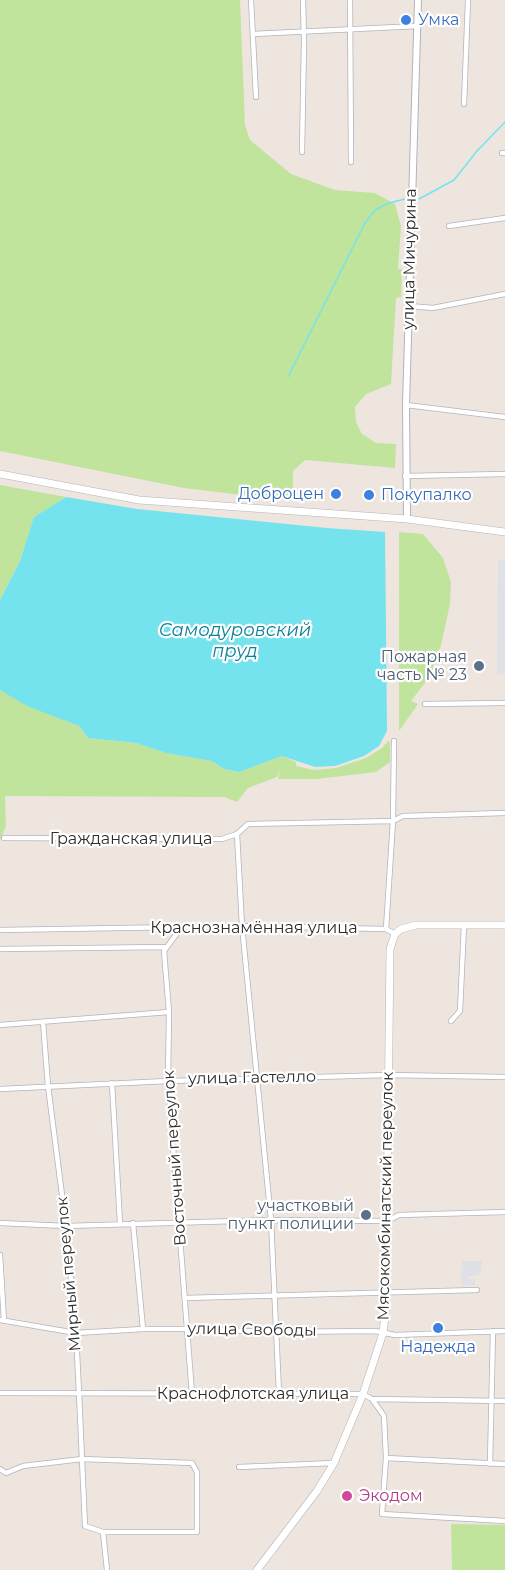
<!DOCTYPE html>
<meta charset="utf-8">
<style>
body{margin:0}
canvas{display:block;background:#eee5df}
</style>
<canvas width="505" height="1570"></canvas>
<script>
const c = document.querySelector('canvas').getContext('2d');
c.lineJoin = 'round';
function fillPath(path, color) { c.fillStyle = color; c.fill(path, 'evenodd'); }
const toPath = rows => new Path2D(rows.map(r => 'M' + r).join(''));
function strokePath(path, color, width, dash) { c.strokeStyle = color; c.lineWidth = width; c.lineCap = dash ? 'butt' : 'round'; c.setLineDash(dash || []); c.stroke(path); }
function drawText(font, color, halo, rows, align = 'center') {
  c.font = font + ' Montserrat,sans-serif'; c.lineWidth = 4.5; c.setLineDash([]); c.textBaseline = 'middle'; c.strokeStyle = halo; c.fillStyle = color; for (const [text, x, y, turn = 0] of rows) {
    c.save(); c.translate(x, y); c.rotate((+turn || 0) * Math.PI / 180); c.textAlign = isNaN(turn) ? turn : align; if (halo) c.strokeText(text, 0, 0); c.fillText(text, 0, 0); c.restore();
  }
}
fillPath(toPath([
 [498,560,505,560,505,674,497,675],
 [462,1261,482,1261,481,1275,468,1276,468,1279,475,1279,475,1285,461,1285]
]), '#e0e0e7');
fillPath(toPath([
 [0,0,240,0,245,125,250,140,291,174,335,190,375,193,395,204,401,226,398,269,402,269,401,297,396,298,391,384,366,394,355,407,356,422,362,434,376,443,396,444,395,468,305,460,293,471,293,501,184,488,0,451],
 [0,485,66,497,34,517,20,561,0,600],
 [399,532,423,534,443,558,451,582,450,604,441,645,430,676,411,701,418,704,399,731],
 [0,690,49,714,79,726,88,738,136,743,166,753,212,761,224,769,239,772,282,756,296,762,296,766,314,770,336,768,366,758,382,748,388,741,390,742,390,762,376,772,317,779,278,779,280,770,277,777,248,788,237,802,224,797,5,796,6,826,0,840],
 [451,1524,505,1525,505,1570,452,1570]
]), '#c1e49d');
fillPath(toPath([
 [66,497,137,509,327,528,385,532,387,731,379,746,364,756,335,766,315,767,282,756,239,772,224,769,212,761,166,753,136,743,88,738,79,726,27,706,0,690,0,600,20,561,34,517]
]), '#74e3ee');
strokePath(toPath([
 [419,199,454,180,477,151,505,122],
 [288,377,365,223,375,210,389,203,405,199]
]), '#74e3ee', 1.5);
const minor = toPath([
 [251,0,256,97],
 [350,0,351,162],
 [253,34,418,26],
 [464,104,468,0],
 [302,152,304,41,303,0],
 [502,153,505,153],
 [449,226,505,218],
 [409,306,433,308,505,294],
 [406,405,505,417],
 [405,476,505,474],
 [425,704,505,703],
 [237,834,242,926,271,1220,279,1393],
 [4,838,222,839,237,834,248,824,393,821,403,816,505,813],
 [181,928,164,951,169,1012,168,1081,192,1394],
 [386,929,393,821,394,741],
 [0,930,242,926,386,929,395,934],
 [0,949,166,947],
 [451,1021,460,1011,464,925],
 [0,1025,169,1012],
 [112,1083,120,1223],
 [0,1089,168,1081,389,1075,505,1077],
 [0,1223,66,1226,271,1220,387,1221,399,1215,505,1212],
 [133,1223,143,1329],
 [0,1255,4,1321],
 [185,1298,477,1290],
 [0,1320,76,1333,143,1329,188,1329,276,1332,375,1331,395,1335,505,1331],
 [0,1393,363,1394,372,1399,505,1401],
 [372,1399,384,1416,386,1458,382,1514,505,1521],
 [386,1458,505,1464],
 [490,1464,493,1331],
 [239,1467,334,1463],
 [0,1469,6,1473,23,1466,82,1459,192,1463,197,1472,197,1532,103,1532,85,1526,82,1459,79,1393,76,1333,66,1226,48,1086,43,1022],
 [103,1532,107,1570]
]);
const tertiary = toPath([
 [407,519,406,405,418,0]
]);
const secondary = toPath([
 [0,474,139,500,407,519,505,532],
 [257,1570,317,1491,334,1463,363,1394,383,1333,386,1307,390,949,395,934,401,929,416,925,505,925]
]);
strokePath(minor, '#b0b4bd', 6);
strokePath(tertiary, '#b0b4bd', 8);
strokePath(secondary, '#b0b4bd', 8);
strokePath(minor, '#fff', 4.5);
strokePath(tertiary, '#fff', 6);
strokePath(secondary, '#fff', 7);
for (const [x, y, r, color] of [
 [406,20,6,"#3f7fe0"],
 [336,494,6,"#3f7fe0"],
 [369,495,6,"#3f7fe0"],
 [479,666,6,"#5c6f8a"],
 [366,1215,6,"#5c6f8a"],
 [438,1328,6,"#3f7fe0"],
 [347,1496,6,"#d1479c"]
]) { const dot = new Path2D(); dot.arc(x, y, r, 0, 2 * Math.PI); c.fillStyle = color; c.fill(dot); strokePath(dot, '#fff', 2); }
drawText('16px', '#366cbe', '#fff', [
 ["Умка",418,20],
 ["Доброцен",324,494,"right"],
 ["Покупалко",381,495],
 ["Надежда",438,1347,"center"]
], 'left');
drawText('16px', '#2d2d2d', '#fff', [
 ["улица Мичурина",410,259,-89],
 ["Гражданская улица",131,839],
 ["Краснознамённая улица",254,928],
 ["улица Гастелло",252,1078,-1],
 ["Восточный переулок",175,1158,-94],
 ["Мясокомбинатский переулок",386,1196,-89],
 ["Мирный переулок",69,1274,-95],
 ["улица Свободы",252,1330,1],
 ["Краснофлотская улица",253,1394]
]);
drawText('16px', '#4e5e75', '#fff', [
 ["Пожарная",467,657],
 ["часть № 23",467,675],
 ["участковый",354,1206],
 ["пункт полиции",354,1224]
], 'right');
drawText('16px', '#b23c85', '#fff', [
 ["Экодом",359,1496]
], 'left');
drawText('italic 18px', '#0e8098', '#fff', [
 ["Самодуровский",235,631],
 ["пруд",235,652]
]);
</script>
